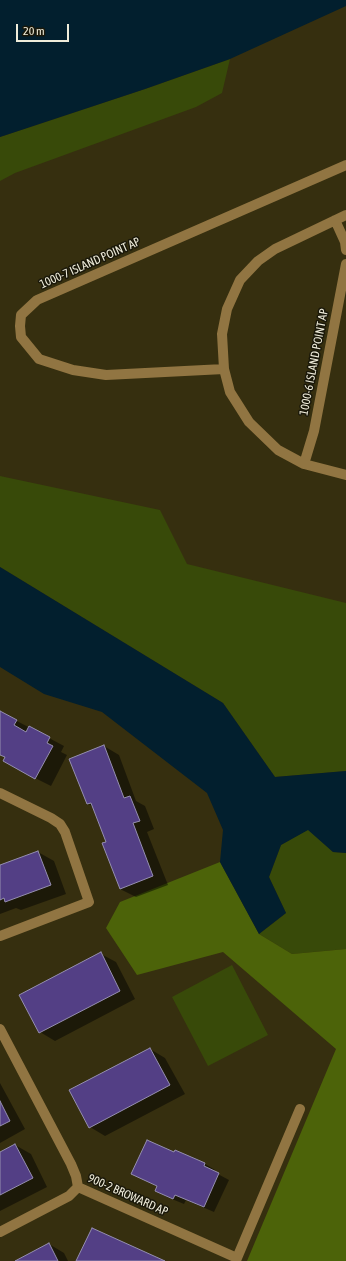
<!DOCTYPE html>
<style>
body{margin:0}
#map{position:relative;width:346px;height:1261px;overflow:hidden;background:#362f0f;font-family:"Asap Condensed",sans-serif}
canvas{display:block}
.scale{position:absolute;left:16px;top:24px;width:53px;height:18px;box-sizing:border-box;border:2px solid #efecda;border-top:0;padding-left:5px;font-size:12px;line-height:14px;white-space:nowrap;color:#efecda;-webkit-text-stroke:3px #1a180a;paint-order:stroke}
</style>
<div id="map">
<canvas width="346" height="1261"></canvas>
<div class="scale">20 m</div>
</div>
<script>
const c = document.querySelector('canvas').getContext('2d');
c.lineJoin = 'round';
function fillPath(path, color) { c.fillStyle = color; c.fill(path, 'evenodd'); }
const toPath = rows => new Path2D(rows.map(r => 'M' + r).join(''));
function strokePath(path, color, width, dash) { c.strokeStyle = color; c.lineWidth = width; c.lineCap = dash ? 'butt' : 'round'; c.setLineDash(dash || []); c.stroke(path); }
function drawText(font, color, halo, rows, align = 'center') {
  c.font = font + ' "Asap Condensed",sans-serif'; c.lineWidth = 3; c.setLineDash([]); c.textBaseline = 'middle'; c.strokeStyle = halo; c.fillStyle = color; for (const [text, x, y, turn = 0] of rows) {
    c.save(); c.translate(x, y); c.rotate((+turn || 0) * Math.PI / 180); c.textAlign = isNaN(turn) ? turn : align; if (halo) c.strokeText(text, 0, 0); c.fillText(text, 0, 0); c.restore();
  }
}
fillPath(toPath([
 [230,59,222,93,196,107,15,173,0,181,0,137,145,89],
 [0,476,160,510,187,564,346,603,346,771,275,777,223,703,0,567],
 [308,829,333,852,346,853,346,949,292,954,259,934,286,913,269,877,281,845],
 [232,965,268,1035,208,1066,172,997]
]), '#384a09');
fillPath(toPath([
 [220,862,259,934,292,954,346,949,346,1261,247,1261,336,1049,223,952,137,975,106,928,120,902]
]), '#4c6309');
fillPath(toPath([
 [0,0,346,0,346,6,230,59,145,89,0,137],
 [0,567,223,703,275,777,346,771,346,853,333,852,308,830,281,845,269,877,286,913,259,934,220,862,223,830,207,793,102,712,44,694,0,667]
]), '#021f2e');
fillPath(toPath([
 [0,712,64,746,61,752,67,755,51,786,19,770,6,758,0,755],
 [104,746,119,755,136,801,145,806,154,829,147,832,168,885,136,897,120,889,107,842,94,807,88,804],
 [38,852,54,861,66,894,21,910,16,908,0,914,0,866],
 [101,954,116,962,135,999,55,1041,40,1032],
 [150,1049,165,1058,185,1094,105,1136,90,1127],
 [0,1083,25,1129,0,1143],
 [15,1145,31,1154,47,1187,0,1211,0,1153],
 [175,1151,205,1164,215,1170,214,1172,229,1180,214,1212,186,1200,184,1204,167,1197,156,1191,158,1187,133,1174,175,1153],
 [49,1244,64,1253,68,1261,17,1261]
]), '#0007');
const building = toPath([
 [0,711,17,720,14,725,26,732,29,726,50,737,47,743,53,746,35,779,3,761,5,757,0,755,0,711],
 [104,745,124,798,130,796,140,821,133,823,153,876,120,889,102,843,106,842,91,803,87,804,69,759,104,745],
 [38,851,51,885,5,902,4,898,0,900,0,865,38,851],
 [101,952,120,991,39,1033,19,995,101,952],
 [150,1048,170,1085,89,1128,69,1090,150,1048],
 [0,1101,10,1121,0,1126,0,1101],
 [147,1140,174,1152,175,1150,205,1163,204,1166,219,1173,204,1207,175,1195,173,1199,155,1191,157,1186,131,1174,147,1140],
 [15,1144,33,1178,0,1195,0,1152,15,1144],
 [92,1228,165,1261,76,1261,92,1228],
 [49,1243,58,1261,15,1261,49,1243]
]);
fillPath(building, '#533f85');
strokePath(building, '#958fb0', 1);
strokePath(toPath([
 [346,215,275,249,258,261,240,280,227,309,222,334,224,369,230,392,249,422,278,450,304,464,346,475],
 [335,220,345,242,346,250],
 [224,369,106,375,73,370,39,359,21,337,20,326,21,315,37,300,346,165],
 [304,464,314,431,346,264],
 [0,793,51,818,60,824,65,832,89,902,0,936],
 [0,1029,71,1164,76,1176,78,1187,237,1258,236,1261],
 [0,1232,69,1196,78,1187],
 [237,1258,300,1109]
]), '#917542', 10);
drawText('12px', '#efecda', '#1a180a', [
 ["1000-7 ISLAND POINT AP",90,263,-24],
 ["1000-6 ISLAND POINT AP",314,362,-79],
 ["900-2 BROWARD AP",128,1195,24]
]);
</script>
